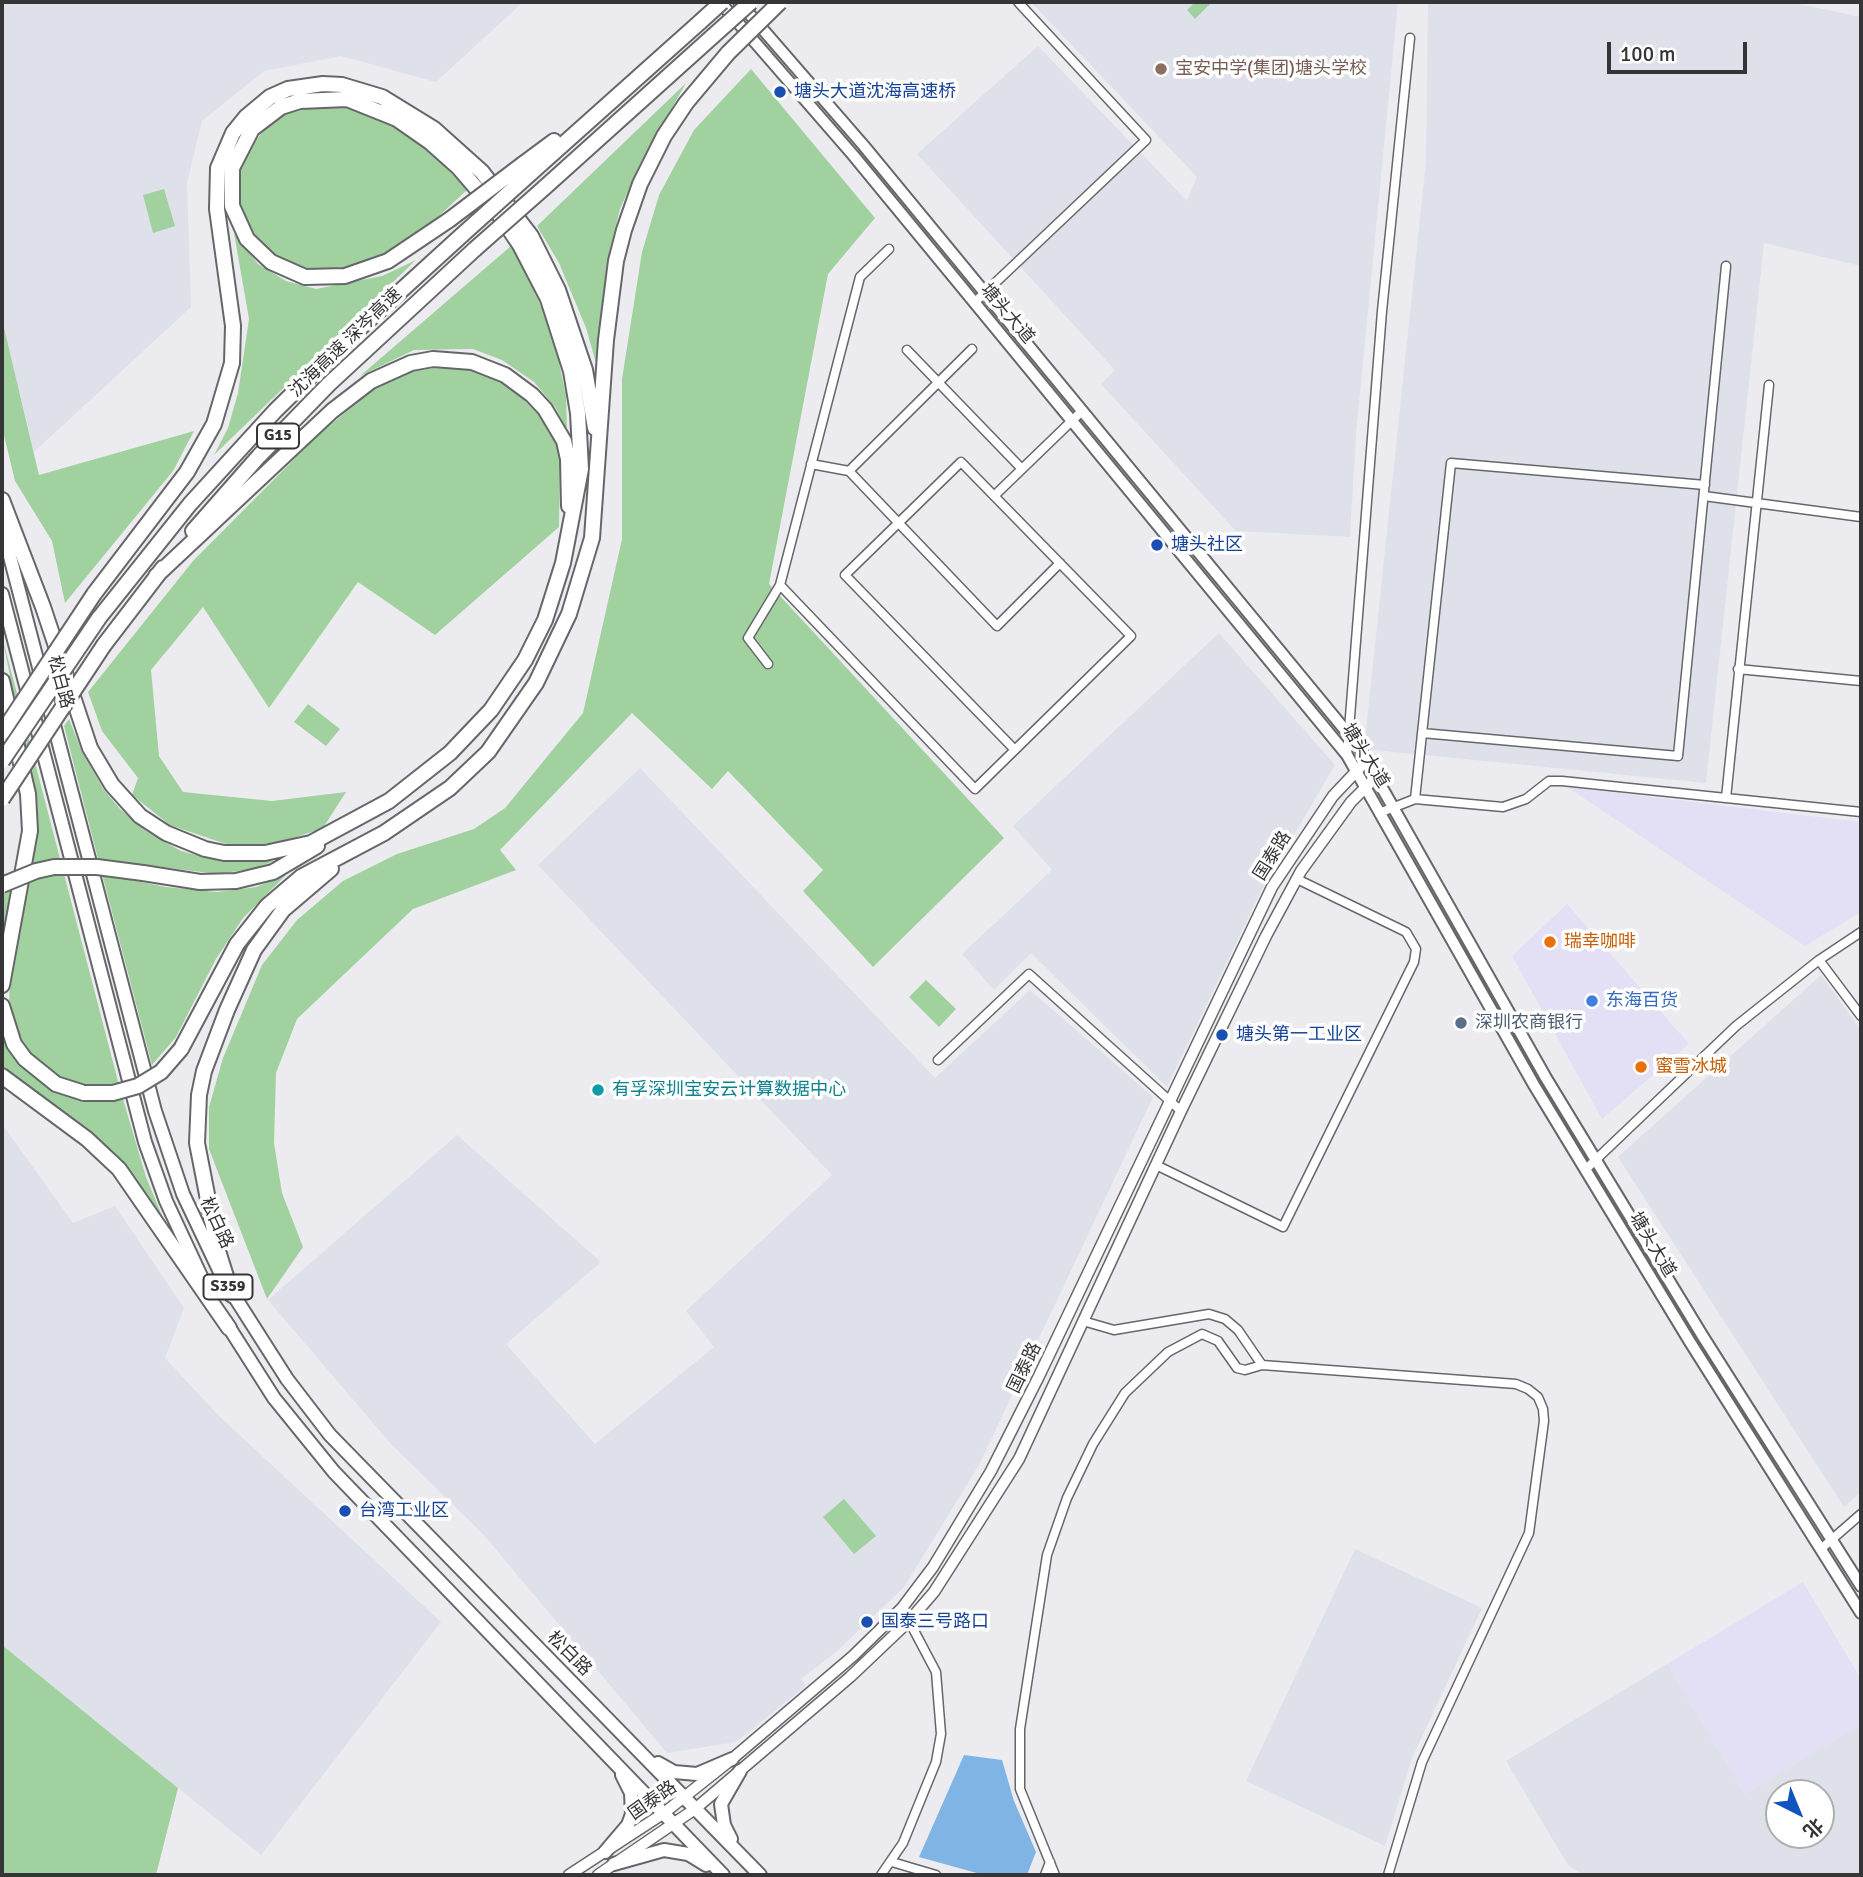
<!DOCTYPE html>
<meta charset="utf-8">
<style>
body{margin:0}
#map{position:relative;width:1863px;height:1877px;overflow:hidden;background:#ececf0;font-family:Signika,"Noto Sans SC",sans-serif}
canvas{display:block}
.frame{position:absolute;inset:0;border:4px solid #353537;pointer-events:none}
.north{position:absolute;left:1765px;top:1779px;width:70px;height:70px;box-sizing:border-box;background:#fff;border:2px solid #aeaeaf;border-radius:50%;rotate:137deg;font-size:19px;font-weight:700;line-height:28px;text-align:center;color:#353537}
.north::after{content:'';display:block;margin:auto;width:24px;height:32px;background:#1054bf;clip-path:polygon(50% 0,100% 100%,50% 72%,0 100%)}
.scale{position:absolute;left:1607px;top:42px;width:140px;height:32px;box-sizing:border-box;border:4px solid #353537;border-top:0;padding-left:9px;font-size:21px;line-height:24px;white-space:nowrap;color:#353537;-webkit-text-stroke:5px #fff;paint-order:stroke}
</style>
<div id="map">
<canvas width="1863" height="1877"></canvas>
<div class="frame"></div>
<div class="north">北</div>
<div class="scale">100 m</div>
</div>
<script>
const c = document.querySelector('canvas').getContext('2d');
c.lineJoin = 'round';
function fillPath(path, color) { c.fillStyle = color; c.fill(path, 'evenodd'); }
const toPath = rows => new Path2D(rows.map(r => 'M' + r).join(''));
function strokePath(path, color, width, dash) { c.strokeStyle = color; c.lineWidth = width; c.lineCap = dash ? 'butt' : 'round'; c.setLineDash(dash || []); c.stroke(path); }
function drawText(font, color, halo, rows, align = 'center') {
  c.font = font + ' Signika,"Noto Sans SC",sans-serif'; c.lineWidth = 7; c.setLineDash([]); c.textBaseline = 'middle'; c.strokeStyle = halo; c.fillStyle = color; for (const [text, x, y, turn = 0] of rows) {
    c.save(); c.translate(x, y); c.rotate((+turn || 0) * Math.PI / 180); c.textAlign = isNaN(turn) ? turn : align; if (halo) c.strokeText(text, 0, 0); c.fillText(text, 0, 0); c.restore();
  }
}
fillPath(toPath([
 [1567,787,1861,822,1861,912,1805,946],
 [1567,904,1689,1044,1602,1119,1512,956],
 [1803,1582,1861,1679,1861,1724,1745,1794,1667,1664]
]), '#e3dff5');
fillPath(toPath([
 [2,2,523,2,436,82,341,56,264,71,202,121,187,183,191,307,34,452,2,319],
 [1031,2,1398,2,1356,434,1350,537,1236,531,1101,384,1115,370,917,154,1038,46,1187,201,1197,177],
 [1428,2,1789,2,1861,17,1861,266,1764,243,1706,783,1364,749,1426,162],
 [1219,633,1335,765,1261,891,1167,1087,1031,953,994,990,962,954,1052,870,1013,826],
 [640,768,935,1078,1030,990,1153,1097,979,1465,904,1587,837,1651,801,1679,806,1686,736,1742,667,1753,483,1534,391,1444,268,1300,457,1135,601,1262,506,1344,595,1444,714,1347,686,1311,832,1175,538,865],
 [1821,975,1861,1030,1861,1492,1844,1507,1618,1157],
 [2,1124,73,1223,115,1206,184,1308,165,1358,219,1416,441,1622,261,1855,2,1645],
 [1355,1549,1482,1608,1412,1758,1385,1846,1246,1781],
 [1667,1664,1745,1794,1861,1724,1861,1875,1583,1875,1568,1865,1506,1761],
 [1779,1793,1821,1793,1821,1835,1779,1835]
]), '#dee0ea');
fillPath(toPath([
 [1195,2,1212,2,1195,19,1187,10],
 [751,69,875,218,828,274,769,584,1004,838,873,967,803,891,823,870,728,771,712,789,632,713,500,850,516,870,413,909,297,1019,276,1073,274,1143,282,1193,303,1247,267,1299,209,1149,209,1107,223,1058,262,965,297,920,343,881,397,854,474,829,505,808,583,713,622,539,622,379,642,252,659,195,694,130],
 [686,83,640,164,620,209,609,253,596,363,586,328,559,263,537,226],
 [320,106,345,107,393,126,425,148,468,189,427,227,385,254,343,269,307,270,290,265,262,245,246,221,239,204,240,170,247,151,270,123,284,114],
 [164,189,175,226,153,233,143,195],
 [234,233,258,264,286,281,316,289,382,276,416,260,214,455,228,428,238,393,249,319],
 [511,246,552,328,566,396,567,430,555,407,534,382,502,360,473,349,414,350,360,376],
 [2,319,39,475,194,431,173,471,65,603,52,541,15,481,2,427],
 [434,368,470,370,486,375,514,390,538,414,556,444,560,461,559,527,435,635,358,582,269,708,203,607,151,670,159,756,183,792,272,801,346,792,323,828,288,840,264,844,226,844,170,825,132,795,138,778,102,731,88,692,193,561,318,435,375,388,413,371],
 [2,636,119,1085,85,1087,60,1078,30,1055,20,1040,9,1007,10,974,35,849,37,813],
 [308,704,340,729,326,746,294,722],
 [69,719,82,752,104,790,119,808,146,831,181,851,223,862,275,861,252,869,217,874,98,859,64,726],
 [102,874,166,887,217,892,256,887,286,875,243,918,216,959,176,1037,152,1065],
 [13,887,2,939,2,893],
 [926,980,956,1009,939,1027,909,997],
 [2,1033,20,1064,53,1090,83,1100,123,1099,146,1177,173,1242,147,1197,115,1154,2,1066],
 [844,1499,876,1536,854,1554,823,1517],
 [2,1645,178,1788,156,1875,2,1875]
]), '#a2d1a0');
fillPath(toPath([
 [964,1755,1002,1760,1014,1801,1036,1852,1027,1875,984,1875,919,1857]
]), '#7fb4e5');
const minor = toPath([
 [975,302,1146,140,1018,2],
 [907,350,1022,469],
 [811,464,849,471,997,626,1060,563],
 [849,471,972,349],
 [994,496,1082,411],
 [1704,496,1861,517],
 [780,585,975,789,1131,636,961,462,845,575,1015,750],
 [768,664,748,638,780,585,860,277,889,249],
 [1738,669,1861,681],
 [1422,733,1678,756,1726,266],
 [1347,755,1382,311,1410,38],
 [1726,798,1769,385],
 [1415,799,1451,463,1705,485],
 [1379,813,1415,799,1503,807,1526,799,1549,781,1562,781,1861,812],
 [1819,960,1861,1016],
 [938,1060,1029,974,1181,1111],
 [1156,1165,1283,1227,1414,962,1416,949,1406,932,1297,879],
 [1585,1170,1736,1026,1819,960,1861,932],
 [1083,1321,1114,1330,1209,1314,1225,1319,1238,1330,1262,1365,1516,1384,1528,1389,1538,1397,1543,1409,1544,1421,1529,1533,1422,1762,1388,1875],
 [1822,1548,1861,1514],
 [892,1862,936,1875],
 [881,1875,903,1843,936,1762,941,1734,936,1672,909,1621],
 [1045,1875,1050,1862],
 [1055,1875,1020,1789,1020,1729,1047,1555,1067,1498,1093,1444,1125,1393,1168,1352,1202,1334,1218,1341,1237,1368,1245,1370,1262,1365]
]);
const tertiary = toPath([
 [569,1875,664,1813,732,1759,853,1656,902,1608,933,1567,991,1471,1039,1376,1272,887,1333,796,1367,760],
 [598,1875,695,1809,850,1677,909,1621,934,1592,1019,1459,1181,1111,1266,936,1301,871,1351,802,1376,777]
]);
const secondary = toPath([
 [720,2,853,155,1347,755,1534,1085,1690,1342,1861,1613],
 [739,2,864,146,1359,747,1546,1078,1702,1335,1861,1586]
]);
const primary = toPath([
 [2,526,155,1111,183,1194,220,1272],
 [2,594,145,1142,166,1201,206,1287],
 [229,1288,287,1379,330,1435,760,1875],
 [225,1321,274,1398,334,1472,723,1875],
 [658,1763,674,1772,697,1774,732,1759],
 [731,1839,724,1825,721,1804,740,1771],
 [605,1852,628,1825,632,1814,631,1793,622,1775],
 [614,1864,664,1850,688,1854,706,1865]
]);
const motorway = toPath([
 [523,164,554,141],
 [531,173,700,22],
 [544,188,713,36],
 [2,500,43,607,90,748,112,785,140,816,166,833,205,849,224,853,265,853,311,843,389,801,450,753,491,710,525,660,545,620,563,563,581,469,578,413,571,371,548,299,520,245,501,217,458,167,430,142,397,119,347,99,300,101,281,107,252,129,232,168,232,206,247,239,271,262,305,277,345,276,388,261,449,220],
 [193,531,259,456,329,384,475,249],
 [156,576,332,411,371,381,411,363,433,359,472,362,505,375,532,395,545,409,564,441,568,459,569,506],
 [94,594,187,472,214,424,232,363,233,326,217,209,218,168,233,133,246,117,270,97,288,89,323,84,342,85,382,97,434,129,482,172,531,236,558,290,585,370,595,428],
 [99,618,190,504,275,411,350,337,462,235],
 [104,645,163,568],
 [2,681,28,794,30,831,2,985],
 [143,873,200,882,236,881,273,872,317,846],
 [2,1006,14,1044,25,1059,56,1084,84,1093],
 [181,1049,237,944,267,906,301,877,384,833,450,788,488,752,536,683,569,614,592,538,606,340,616,261,624,230,640,184,664,136,686,103,728,53],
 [2,1076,87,1139,119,1169,229,1328],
 [232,1295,218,1251,197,1143,199,1095,204,1071,227,1010,254,950,283,910,331,869]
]);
strokePath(minor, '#66676a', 11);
strokePath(tertiary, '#66676a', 13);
strokePath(secondary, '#66676a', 14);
strokePath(primary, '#66676a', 16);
strokePath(motorway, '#66676a', 18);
strokePath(minor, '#fff', 8);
strokePath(tertiary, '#fff', 10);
strokePath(secondary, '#fff', 10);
strokePath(primary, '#fff', 12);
strokePath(motorway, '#fff', 14);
const motorwayBridge = toPath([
 [700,22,722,2],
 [713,36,751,2],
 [728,53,780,2],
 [449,220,523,164],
 [462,235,531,173],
 [475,249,544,188],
 [2,733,94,594],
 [2,761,99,618],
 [2,799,104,645],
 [2,885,36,871,54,867,97,867,143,873],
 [84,1093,113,1093,138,1086,161,1072,181,1049]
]);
strokePath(motorwayBridge, '#66676a', 18, []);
strokePath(motorwayBridge, '#fff', 14);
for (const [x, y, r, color] of [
 [1161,69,7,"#8d6e63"],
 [780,92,7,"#1a4fb4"],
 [1157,545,7,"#1a4fb4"],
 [1550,942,7,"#e8710a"],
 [1592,1001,7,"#3f7fe0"],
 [1461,1023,7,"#5c6f8a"],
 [1222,1035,7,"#1a4fb4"],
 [1641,1067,7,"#e8710a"],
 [598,1090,7,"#0f9aa8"],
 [345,1511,7,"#1a4fb4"],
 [867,1622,7,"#1a4fb4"]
]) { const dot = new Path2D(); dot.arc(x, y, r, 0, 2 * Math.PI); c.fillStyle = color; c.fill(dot); strokePath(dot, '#fff', 2.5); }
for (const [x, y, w] of [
 [278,436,42],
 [228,1287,49]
]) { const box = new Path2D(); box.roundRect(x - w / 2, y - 12.5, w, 25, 5); c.fillStyle = '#fff'; c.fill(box); strokePath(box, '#353537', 2); }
drawText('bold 16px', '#353537', null, [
 ["G15",278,436],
 ["S359",228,1287]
]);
drawText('18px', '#785e54', '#fff', [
 ["宝安中学(集团)塘头学校",1175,69]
], 'left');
drawText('18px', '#164399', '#fff', [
 ["塘头大道沈海高速桥",794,92],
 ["塘头社区",1171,545],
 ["塘头第一工业区",1236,1035],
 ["台湾工业区",359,1511],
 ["国泰三号路口",881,1622]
], 'left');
drawText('18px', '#353537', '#fff', [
 ["塘头大道",1007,314,50],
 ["沈海高速 深岑高速",346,343,-44],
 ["松白路",60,682,75],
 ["塘头大道",1365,756,58],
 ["国泰路",1273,856,-58],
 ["松白路",216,1223,65],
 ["塘头大道",1652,1245,59],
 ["国泰路",1025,1368,-64],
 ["松白路",569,1654,45],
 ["国泰路",653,1801,-35]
]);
drawText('18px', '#c56008', '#fff', [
 ["瑞幸咖啡",1564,942],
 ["蜜雪冰城",1655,1067]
], 'left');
drawText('18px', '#366cbe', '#fff', [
 ["东海百货",1606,1001]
], 'left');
drawText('18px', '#4e5e75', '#fff', [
 ["深圳农商银行",1475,1023]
], 'left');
drawText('18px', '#0d838f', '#fff', [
 ["有孚深圳宝安云计算数据中心",612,1090]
], 'left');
</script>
